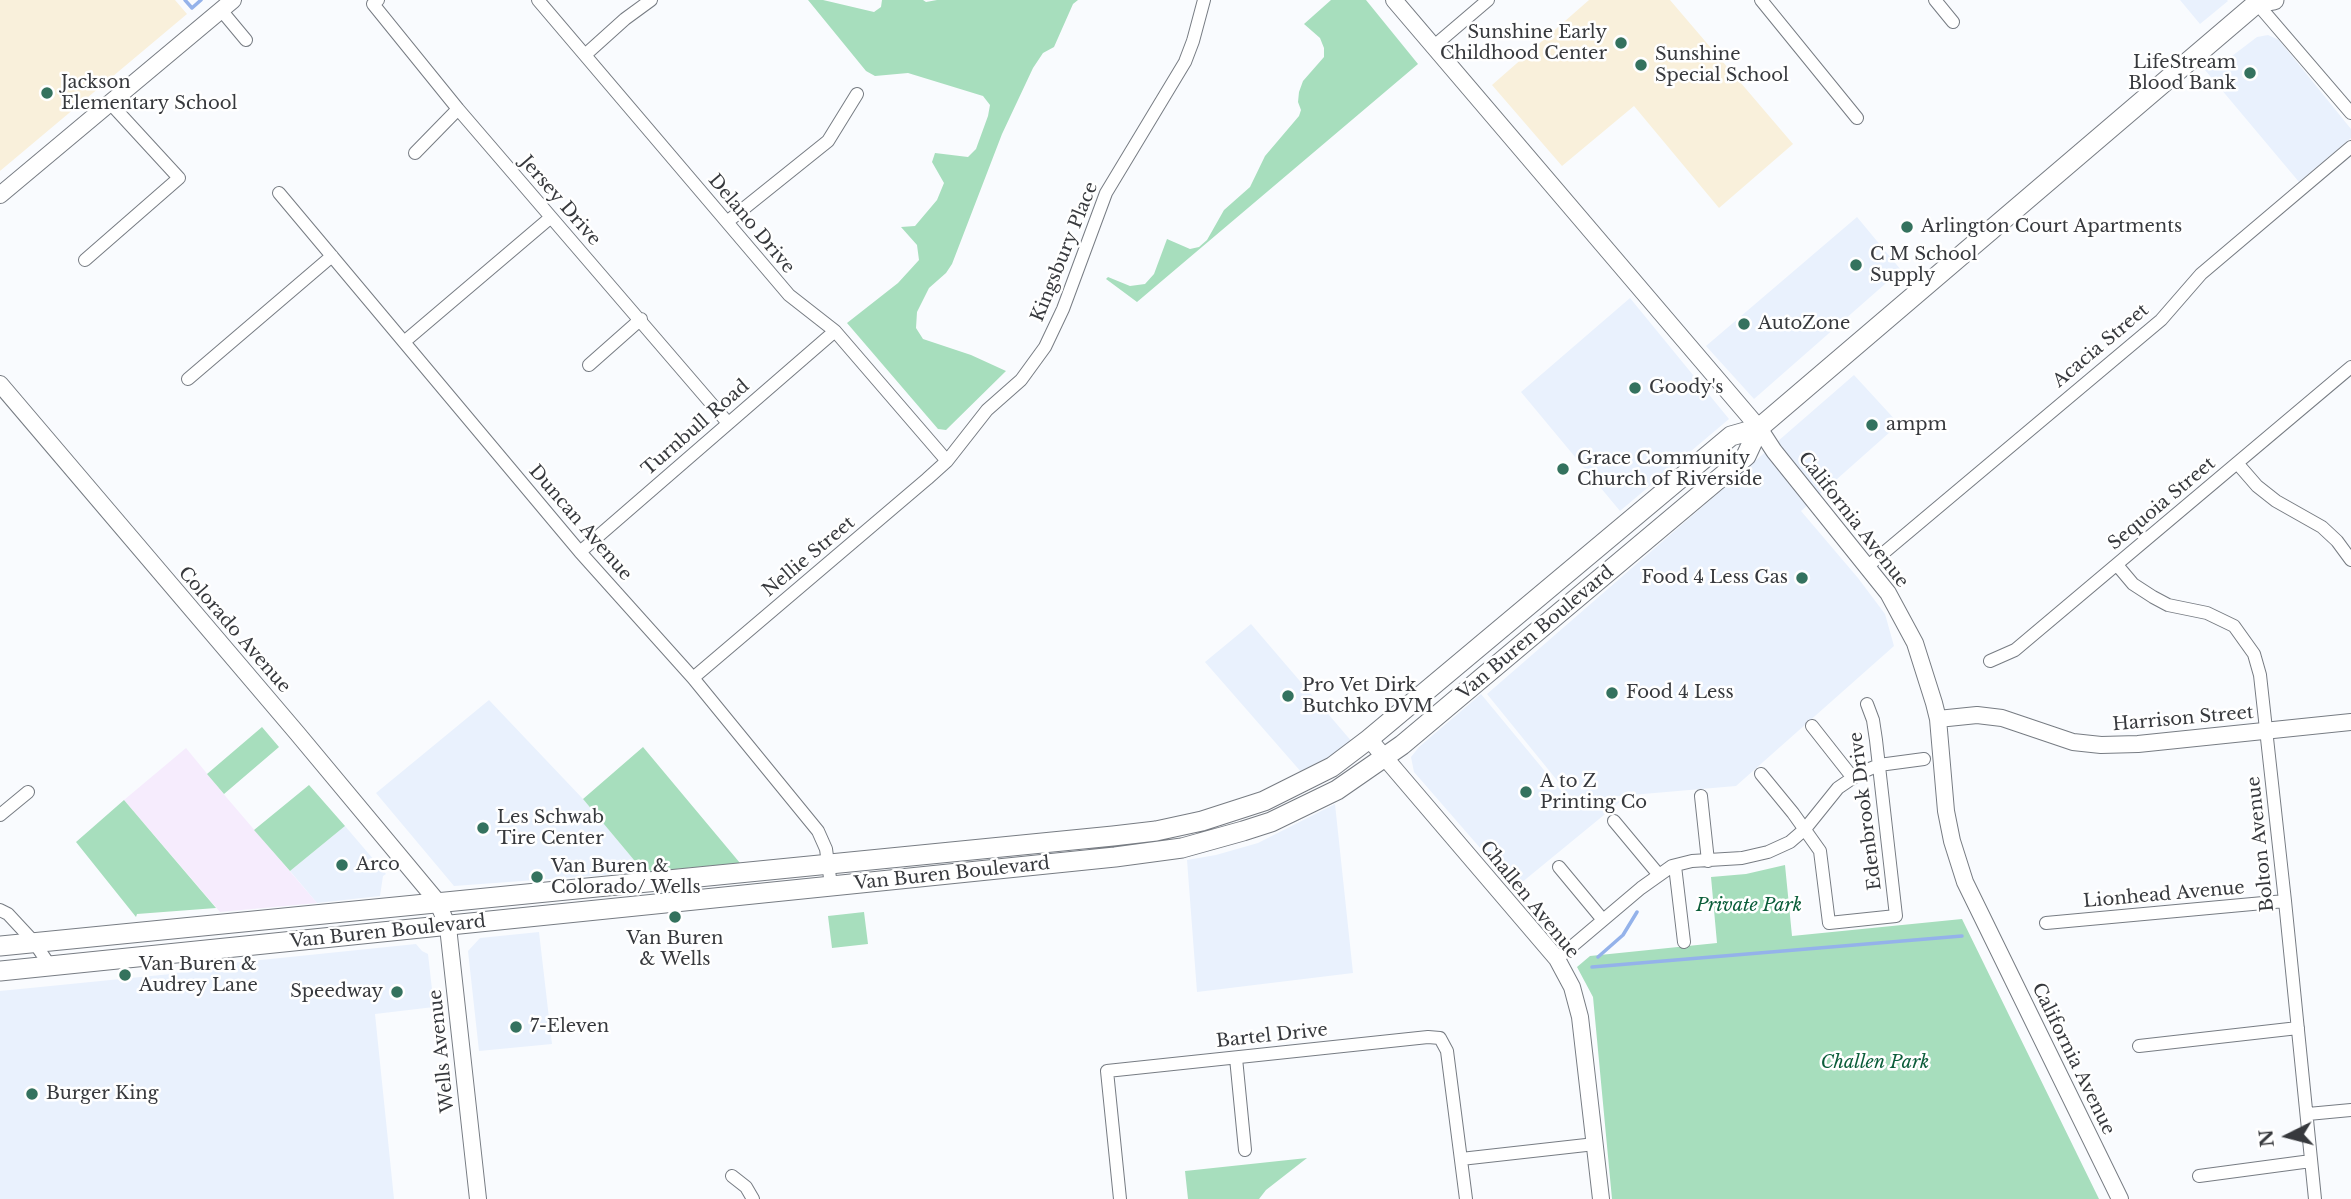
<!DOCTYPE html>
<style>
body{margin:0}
#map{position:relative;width:2351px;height:1199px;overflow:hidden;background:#f9fbfe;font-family:"Libre Baskerville",serif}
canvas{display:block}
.north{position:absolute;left:2253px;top:1101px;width:70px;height:70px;-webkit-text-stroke:5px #fff;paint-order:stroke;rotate:264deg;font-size:19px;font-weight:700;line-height:28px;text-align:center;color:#37393d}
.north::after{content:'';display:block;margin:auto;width:24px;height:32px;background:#37393d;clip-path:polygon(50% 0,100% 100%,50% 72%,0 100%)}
</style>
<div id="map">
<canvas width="2351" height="1199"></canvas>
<div class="north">N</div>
</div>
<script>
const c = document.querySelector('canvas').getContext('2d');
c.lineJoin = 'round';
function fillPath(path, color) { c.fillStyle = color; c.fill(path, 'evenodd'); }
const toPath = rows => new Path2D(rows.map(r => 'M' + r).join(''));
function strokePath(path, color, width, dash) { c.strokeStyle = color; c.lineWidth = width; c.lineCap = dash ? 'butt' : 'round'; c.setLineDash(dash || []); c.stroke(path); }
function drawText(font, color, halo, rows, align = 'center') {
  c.font = font + ' "Libre Baskerville",serif'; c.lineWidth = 5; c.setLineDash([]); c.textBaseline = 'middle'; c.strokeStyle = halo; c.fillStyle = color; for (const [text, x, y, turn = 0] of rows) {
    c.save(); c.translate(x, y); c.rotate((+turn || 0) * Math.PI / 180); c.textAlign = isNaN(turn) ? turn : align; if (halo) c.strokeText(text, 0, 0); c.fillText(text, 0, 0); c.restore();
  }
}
fillPath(toPath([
 [2180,0,2227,0,2228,1,2200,24],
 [2268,35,2279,40,2351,129,2351,138,2299,182,2205,70,2210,65,2232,56,2257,37],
 [1857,217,1901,270,1754,399,1706,346],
 [1630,298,1729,419,1620,511,1521,392],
 [1854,375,1899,424,1801,511,1858,578,1885,614,1894,646,1736,786,1573,800,1487,694],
 [1251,624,1353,743,1329,760,1302,773,1205,662],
 [1481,694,1572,804,1621,801,1515,888,1414,772,1411,757,1419,747],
 [489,700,583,799,644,872,454,886,376,793],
 [1335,804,1353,973,1197,992,1187,860,1216,855,1258,843],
 [345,826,386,874,383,876,380,896,317,903,290,871],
 [539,932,552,1044,479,1051,468,951,480,938],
 [416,944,422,951,428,954,434,1007,375,1014,394,1199,0,1199,0,991,171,974,222,964]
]), '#e9f1fd');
fillPath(toPath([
 [186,748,227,798,317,903,220,912,124,800]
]), '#f6ecfd');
fillPath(toPath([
 [0,0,175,0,187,14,0,171],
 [1589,0,1670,0,1793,144,1719,208,1634,106,1562,166,1492,85]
]), '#f9f0db');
fillPath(toPath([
 [808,0,823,0,874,12,881,7,882,0,923,0,926,2,937,0,1078,0,1073,4,1054,47,1043,53,1033,68,1002,134,952,264,946,273,929,288,917,312,916,328,923,339,971,355,1006,371,946,430,938,429,847,323,898,283,919,260,917,245,901,227,915,226,937,200,944,183,932,162,935,153,968,157,976,149,988,116,990,105,983,96,908,73,875,76,866,71],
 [1331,0,1366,0,1418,64,1137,302,1106,279,1108,277,1130,286,1145,284,1154,274,1167,239,1190,249,1199,247,1207,240,1224,210,1250,187,1265,156,1299,116,1301,110,1298,102,1299,92,1303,81,1324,57,1324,48,1320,38,1304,24],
 [262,727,279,747,224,794,207,774],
 [643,747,740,863,644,872,583,799],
 [309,785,345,826,290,871,254,830],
 [124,800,158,840,216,908,137,914,136,917,76,842],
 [1785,865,1792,936,1962,919,2099,1199,1612,1199,1593,997,1577,967,1590,956,1717,943,1711,877,1746,874],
 [864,912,868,944,832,948,828,916],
 [1307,1158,1266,1190,1259,1199,1188,1199,1185,1171]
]), '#a7debd');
strokePath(toPath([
 [185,0,192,8,201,0],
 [1598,957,1623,935,1637,912],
 [1592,967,1962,936]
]), '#94b2ea', 3.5);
const street = toPath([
 [378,0,373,4,458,109,728,423],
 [538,0,789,295,835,331,947,461],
 [1761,0,1857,118],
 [1935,0,1953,22],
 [2254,0,2351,113],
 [221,10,246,40],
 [1434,46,1488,0],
 [585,55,625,19,651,0],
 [415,153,458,109],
 [279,193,580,552,693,678,818,831,826,849,831,885],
 [727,222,828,141,857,94],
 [85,260,179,178,110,103],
 [404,342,550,218],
 [589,365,641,319],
 [188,379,332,256],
 [2237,463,2257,486,2276,501,2322,527,2337,541,2351,560],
 [580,552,835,331],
 [2117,565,2133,584,2153,597,2168,605,2207,613,2234,626,2254,654,2260,675,2285,901,2315,1199],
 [1868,566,2161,320,2201,274,2351,147],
 [1990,661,2015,650,2351,367],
 [693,678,927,479,947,461,987,410,1021,380,1045,347,1063,309,1106,193,1185,62,1193,41,1204,0],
 [1812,726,1853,778],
 [1761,774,1793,813,1820,851,1829,923,1896,916,1876,740,1873,720,1867,704],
 [1701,796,1708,861],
 [0,815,28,792],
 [1614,821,1659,875],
 [1675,866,1684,942],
 [1559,867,1603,920],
 [0,910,8,914,34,942,50,966],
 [2046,923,2285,901],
 [1557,959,1641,888,1672,866,1692,861,1742,858,1768,852,1790,842,1805,829,1838,788,1860,773,1879,765,1924,759],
 [2139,1046,2298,1028],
 [1236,1058,1245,1150],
 [2308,1114,2351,1110],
 [1461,1159,1595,1144],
 [732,1176,746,1187,753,1199],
 [2199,1176,2311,1161],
 [1120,1199,1107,1071,1428,1037,1440,1038,1447,1051,1466,1199]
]);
const secondary = toPath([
 [1394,0,1759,428,1774,451,1888,593,1915,643,1934,703,1938,719,1946,811,1952,841,1965,882,2120,1199],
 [0,195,233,0],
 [0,384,297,733,437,901,448,927,478,1199],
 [1938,719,1977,715,2002,718,2073,742,2101,745,2138,744,2351,722],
 [1369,739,1557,959,1572,987,1580,1017,1601,1199]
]);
const primary = toPath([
 [0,946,1113,836,1156,831,1202,821,1264,801,1332,767,1369,739,1731,436,1759,428,2257,3,2274,0],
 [0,971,1115,857,1182,848,1243,831,1271,822,1337,790,1402,745,1746,456,1759,428]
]);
strokePath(street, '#777c83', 14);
strokePath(secondary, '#777c83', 18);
strokePath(primary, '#777c83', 21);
strokePath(street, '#fff', 12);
strokePath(secondary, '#fff', 16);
strokePath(primary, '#fff', 19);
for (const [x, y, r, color] of [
 [1621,43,7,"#34725e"],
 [1641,65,7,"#34725e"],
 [2250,73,7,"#34725e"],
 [47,93,7,"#34725e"],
 [1907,227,7,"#34725e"],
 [1856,265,7,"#34725e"],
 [1744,324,7,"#34725e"],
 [1635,388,7,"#34725e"],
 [1872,425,7,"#34725e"],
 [1563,469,7,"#34725e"],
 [1802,578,7,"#34725e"],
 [1612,693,7,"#34725e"],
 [1288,696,7,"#34725e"],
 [1526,792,7,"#34725e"],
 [483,828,7,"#34725e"],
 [342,865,7,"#34725e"],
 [537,877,7,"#34725e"],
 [675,917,7,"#34725e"],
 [125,975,7,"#34725e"],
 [397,992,7,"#34725e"],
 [516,1027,7,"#34725e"],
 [32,1094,7,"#34725e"]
]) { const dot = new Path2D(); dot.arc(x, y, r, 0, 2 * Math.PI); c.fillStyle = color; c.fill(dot); strokePath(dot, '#fff', 2.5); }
drawText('18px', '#37393d', '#fff', [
 ["Sunshine Early",1607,33,"right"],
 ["Childhood Center",1607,54,"right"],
 ["Sunshine",1655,55],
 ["Special School",1655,76],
 ["LifeStream",2236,63,"right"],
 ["Blood Bank",2236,84,"right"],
 ["Jackson",61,83],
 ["Elementary School",61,104],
 ["Arlington Court Apartments",1921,227],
 ["C M School",1870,255],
 ["Supply",1870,276],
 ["AutoZone",1758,324],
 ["Goody's",1649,388],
 ["ampm",1886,425],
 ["Grace Community",1577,459],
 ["Church of Riverside",1577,480],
 ["Food 4 Less Gas",1788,578,"right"],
 ["Pro Vet Dirk",1302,686],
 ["Butchko DVM",1302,707],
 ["Food 4 Less",1626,693],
 ["A to Z",1540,782],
 ["Printing Co",1540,803],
 ["Les Schwab",497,818],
 ["Tire Center",497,839],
 ["Arco",356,865],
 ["Van Buren &",551,867],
 ["Colorado/ Wells",551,888],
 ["Van Buren",675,939,"center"],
 ["& Wells",675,960,"center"],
 ["Van Buren &",139,965],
 ["Audrey Lane",139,986],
 ["Speedway",383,992,"right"],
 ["7-Eleven",530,1027],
 ["Burger King",46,1094]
], 'left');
drawText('18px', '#37393d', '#fff', [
 ["Jersey Drive",560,201,49],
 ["Delano Drive",751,224,50],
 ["Kingsbury Place",1065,252,-68],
 ["Acacia Street",2101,346,-40],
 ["Turnbull Road",696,428,-41],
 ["Sequoia Street",2162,504,-40],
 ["California Avenue",1853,520,52],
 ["Duncan Avenue",580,523,49],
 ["Nellie Street",809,557,-40],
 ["Colorado Avenue",234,630,49],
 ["Van Buren Boulevard",1536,633,-40],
 ["Harrison Street",2183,719,-5],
 ["Edenbrook Drive",1866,811,-97],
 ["Bolton Avenue",2261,844,-96],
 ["Van Buren Boulevard",952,874,-6],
 ["Lionhead Avenue",2164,895,-5],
 ["Challen Avenue",1529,900,51],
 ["Van Buren Boulevard",388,932,-6],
 ["Bartel Drive",1272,1036,-6],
 ["Wells Avenue",442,1051,-96],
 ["California Avenue",2073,1059,64]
]);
drawText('italic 18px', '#0b5d3a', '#fff', [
 ["Private Park",1749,906],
 ["Challen Park",1875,1063]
]);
</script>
